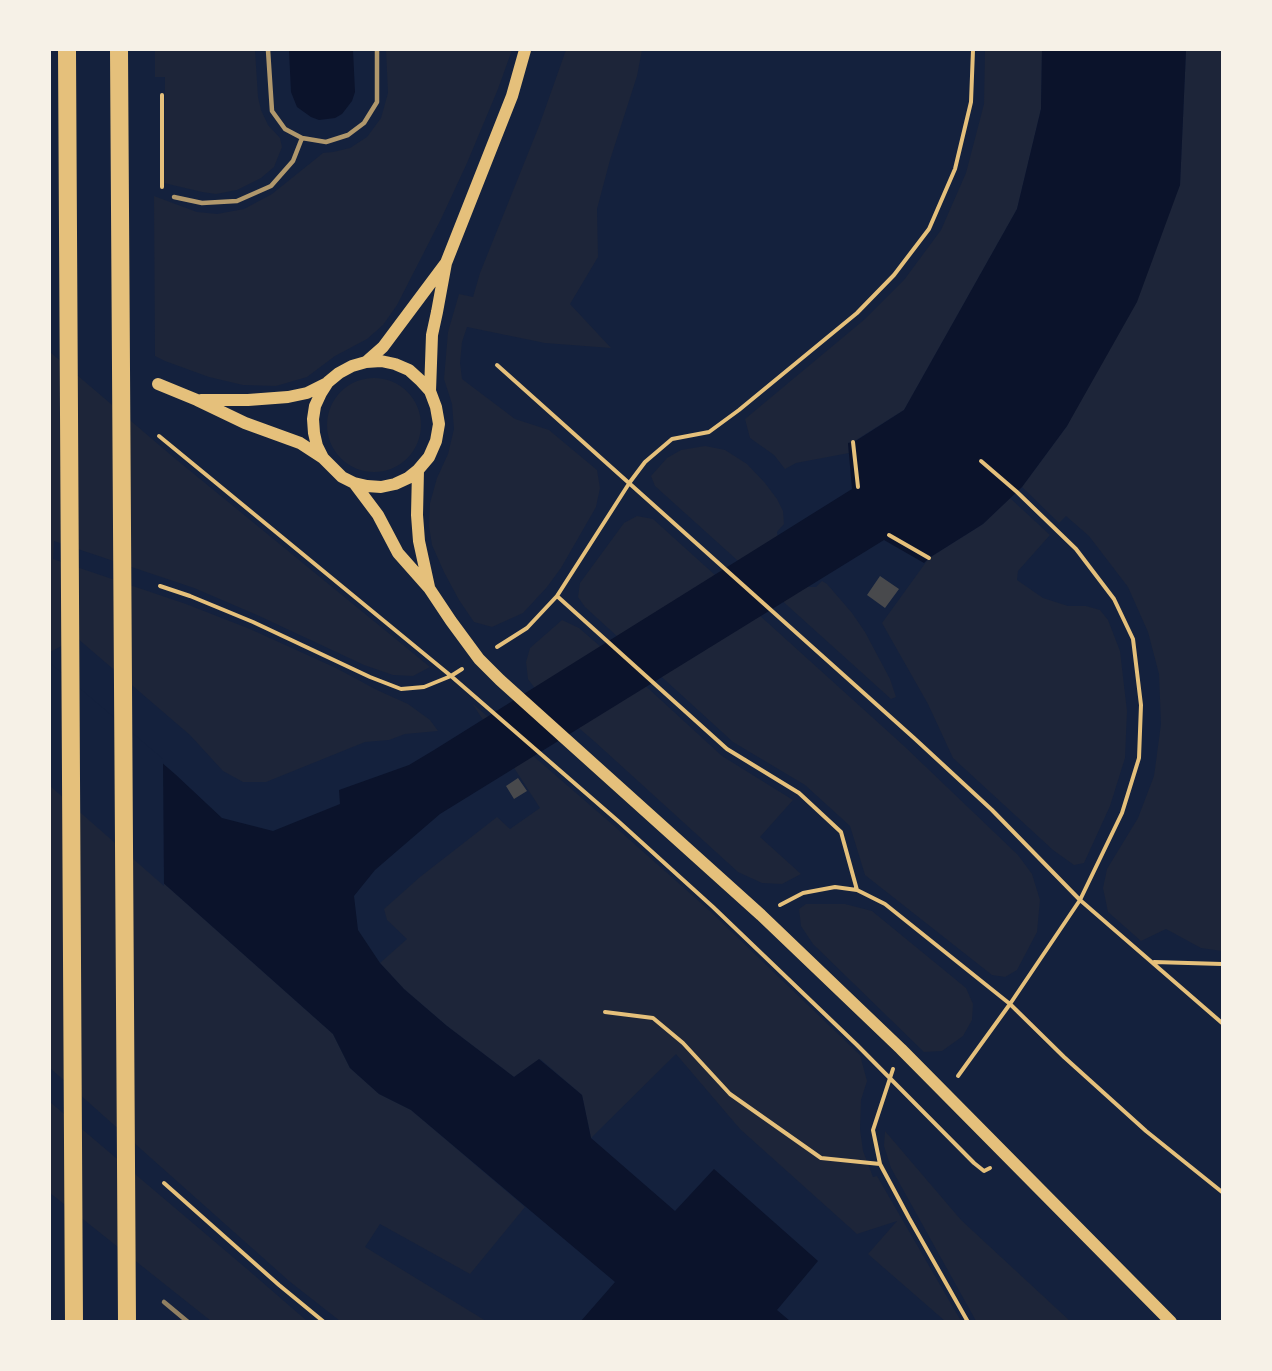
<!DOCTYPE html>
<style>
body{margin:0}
#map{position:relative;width:1272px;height:1371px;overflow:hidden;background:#14213d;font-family:Mulish,sans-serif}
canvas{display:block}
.frame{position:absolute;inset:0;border:51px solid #f6f1e7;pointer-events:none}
</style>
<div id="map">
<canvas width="1272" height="1371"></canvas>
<div class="frame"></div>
</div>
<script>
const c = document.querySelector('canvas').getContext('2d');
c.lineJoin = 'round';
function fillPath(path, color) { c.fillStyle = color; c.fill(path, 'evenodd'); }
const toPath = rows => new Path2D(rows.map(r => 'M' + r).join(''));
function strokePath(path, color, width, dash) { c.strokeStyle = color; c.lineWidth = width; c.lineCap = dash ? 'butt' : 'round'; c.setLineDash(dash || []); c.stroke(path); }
fillPath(toPath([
 [155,50,255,50,258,97,261,110,268,125,280,138,282,147,274,167,261,178,237,190,216,194,202,192,164,183,165,77,155,77],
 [386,50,512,50,498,89,467,163,441,219,397,305,383,325,367,339,335,356,307,377,276,386,243,385,209,377,165,361,155,356,154,196,197,212,217,214,244,209,272,194,323,153,333,152,350,148,367,137,381,118,388,93],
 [566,50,642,50,637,76,610,160,597,209,598,257,570,304,611,348,545,343,467,327,462,342,460,363,462,379,515,419,549,430,597,470,600,488,596,507,561,568,547,587,523,613,492,627,474,622,459,600,444,572,432,545,429,526,430,503,437,478,448,454,454,429,452,404,444,379,448,332,459,294,473,297,480,273,539,126],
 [985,50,1042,50,1041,109,1017,209,904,410,853,442,848,443,849,453,796,463,785,469,774,455,750,438,745,419,865,319,904,280,941,230,966,173,984,104],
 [1186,50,1222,50,1222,951,1201,948,1166,929,1141,941,1108,912,1103,888,1107,869,1138,818,1154,776,1161,724,1159,674,1148,632,1128,587,1089,536,1066,516,1059,523,1022,487,1067,426,1180,185],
 [50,352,172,456,430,667,413,676,393,675,364,665,257,615,194,588,54,541,53,559,186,604,250,629,336,668,377,690,408,704,430,720,438,731,405,734,389,740,365,742,266,782,243,782,223,771,190,735,77,638,50,652],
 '327 425a47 47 0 1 1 94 0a47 47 0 1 1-94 0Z',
 [705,446,725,450,747,464,765,483,777,499,783,511,784,524,777,532,778,539,809,587,816,587,822,581,827,584,852,613,865,632,890,679,896,697,891,699,655,486,651,476,667,458,681,450],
 [1010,498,1050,535,1018,571,1017,580,1043,598,1068,606,1086,606,1100,610,1108,620,1120,651,1127,711,1125,758,1110,806,1084,863,1074,865,1053,850,953,758,928,704,882,623,929,558,983,524],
 [637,516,653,519,904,746,1018,855,1032,874,1040,900,1037,932,1017,970,1005,977,992,975,865,875,850,826,805,785,733,742,585,607,578,597,580,583,624,523],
 [562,620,579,628,638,679,722,756,793,800,760,837,801,874,782,884,762,883,738,872,594,741,539,694,528,679,526,662,530,648],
 [472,703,613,825,710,911,860,1055,867,1081,861,1100,860,1129,863,1151,873,1177,877,1176,961,1321,945,1321,868,1254,897,1221,857,1234,740,1129,676,1054,591,1138,582,1095,540,1059,514,1077,447,1026,404,989,380,963,407,939,387,920,384,909,420,877,497,817,510,829,540,808],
 [50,782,333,1034,350,1068,379,1094,411,1110,525,1207,470,1274,380,1224,365,1247,486,1321,340,1321,289,1281,50,1068],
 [806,904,845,904,872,911,966,988,973,1004,972,1020,963,1036,942,1051,924,1052,813,944,801,926,799,909],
 [50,1102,247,1269,307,1321,211,1321,50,1193],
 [885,1131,961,1220,1070,1321,976,1321,891,1168,884,1146]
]), '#1d2539');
fillPath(toPath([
 [289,50,353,50,355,92,352,101,342,114,335,118,319,120,311,117,297,107,291,92],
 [1042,50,1186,50,1180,185,1137,302,1067,426,1022,487,983,524,929,558,924,563,884,540,440,814,375,870,354,896,358,930,380,963,404,989,447,1026,514,1077,539,1059,582,1095,591,1138,675,1211,714,1169,818,1261,777,1310,790,1321,581,1321,615,1282,411,1110,379,1094,350,1068,333,1034,50,782,50,666,175,774,222,818,273,831,340,804,339,790,409,765,434,750,852,489,848,443,854,442,904,410,1017,209,1041,109]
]), '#0b132b');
fillPath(toPath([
 [50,663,163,759,164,886,50,786]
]), '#14213d');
fillPath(toPath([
 [880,576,899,589,885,608,867,595],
 [518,778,527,791,514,799,506,786]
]), '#48494c');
strokePath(toPath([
 [162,95,162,187],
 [497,365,914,738,992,810,1080,900,1222,1023],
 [159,436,451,676,618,821,713,907,857,1045,974,1163,984,1171,990,1168],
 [853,442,858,487],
 [889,535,929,558],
 [160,586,190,596,253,622,370,677,401,689,424,687,451,676,462,669],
 [557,596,727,749,799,793,841,832,857,890,885,904,1010,1004,1064,1057,1146,1131,1222,1192],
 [497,647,527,628,557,596,630,482,645,462,672,439,709,432,739,410,857,313,894,275,929,229,955,169,971,102,973,50],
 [780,905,803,893,835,887,857,890],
 [1154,962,1222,964],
 [605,1012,653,1018,683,1043,730,1094,821,1158,880,1164],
 [893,1069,873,1130,880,1164,909,1218,968,1322],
 [958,1076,1010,1004,1080,900,1122,813,1139,758,1141,705,1133,639,1114,599,1076,549,1017,492,981,461],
 [164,1183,279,1285,324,1322]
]), '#e5c07b', 4);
strokePath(toPath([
 [268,50,272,111,285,129,302,138,326,142,348,135,364,123,377,102,377,50],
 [174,197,202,203,237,201,271,186,293,161,302,138]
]), '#b1986c', 4.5);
strokePath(toPath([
 [366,362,383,347,445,264],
 [158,384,197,400,245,423,300,443,323,458,342,477,354,483,367,486,381,487,395,484,408,478,418,470,429,457,436,441,439,424,436,407,430,391,420,380,409,370,395,364,381,361,366,362,352,366,339,373,328,382,321,393,315,406,313,419,314,433,317,446,323,458],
 [430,391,432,335,437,312,446,263,512,96,525,50],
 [201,400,248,400,288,397,307,393,327,383],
 [418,470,417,515,419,541,429,587],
 [354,483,378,515,398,553,429,588,451,621,479,659,500,680,761,915,901,1049,1171,1322]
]), '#e5c07b', 12);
strokePath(toPath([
 [67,50,74,1322],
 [119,50,127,1322]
]), '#e5c07b', 18);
strokePath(toPath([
 [164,1302,188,1322]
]), '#918062', 4.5);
</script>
